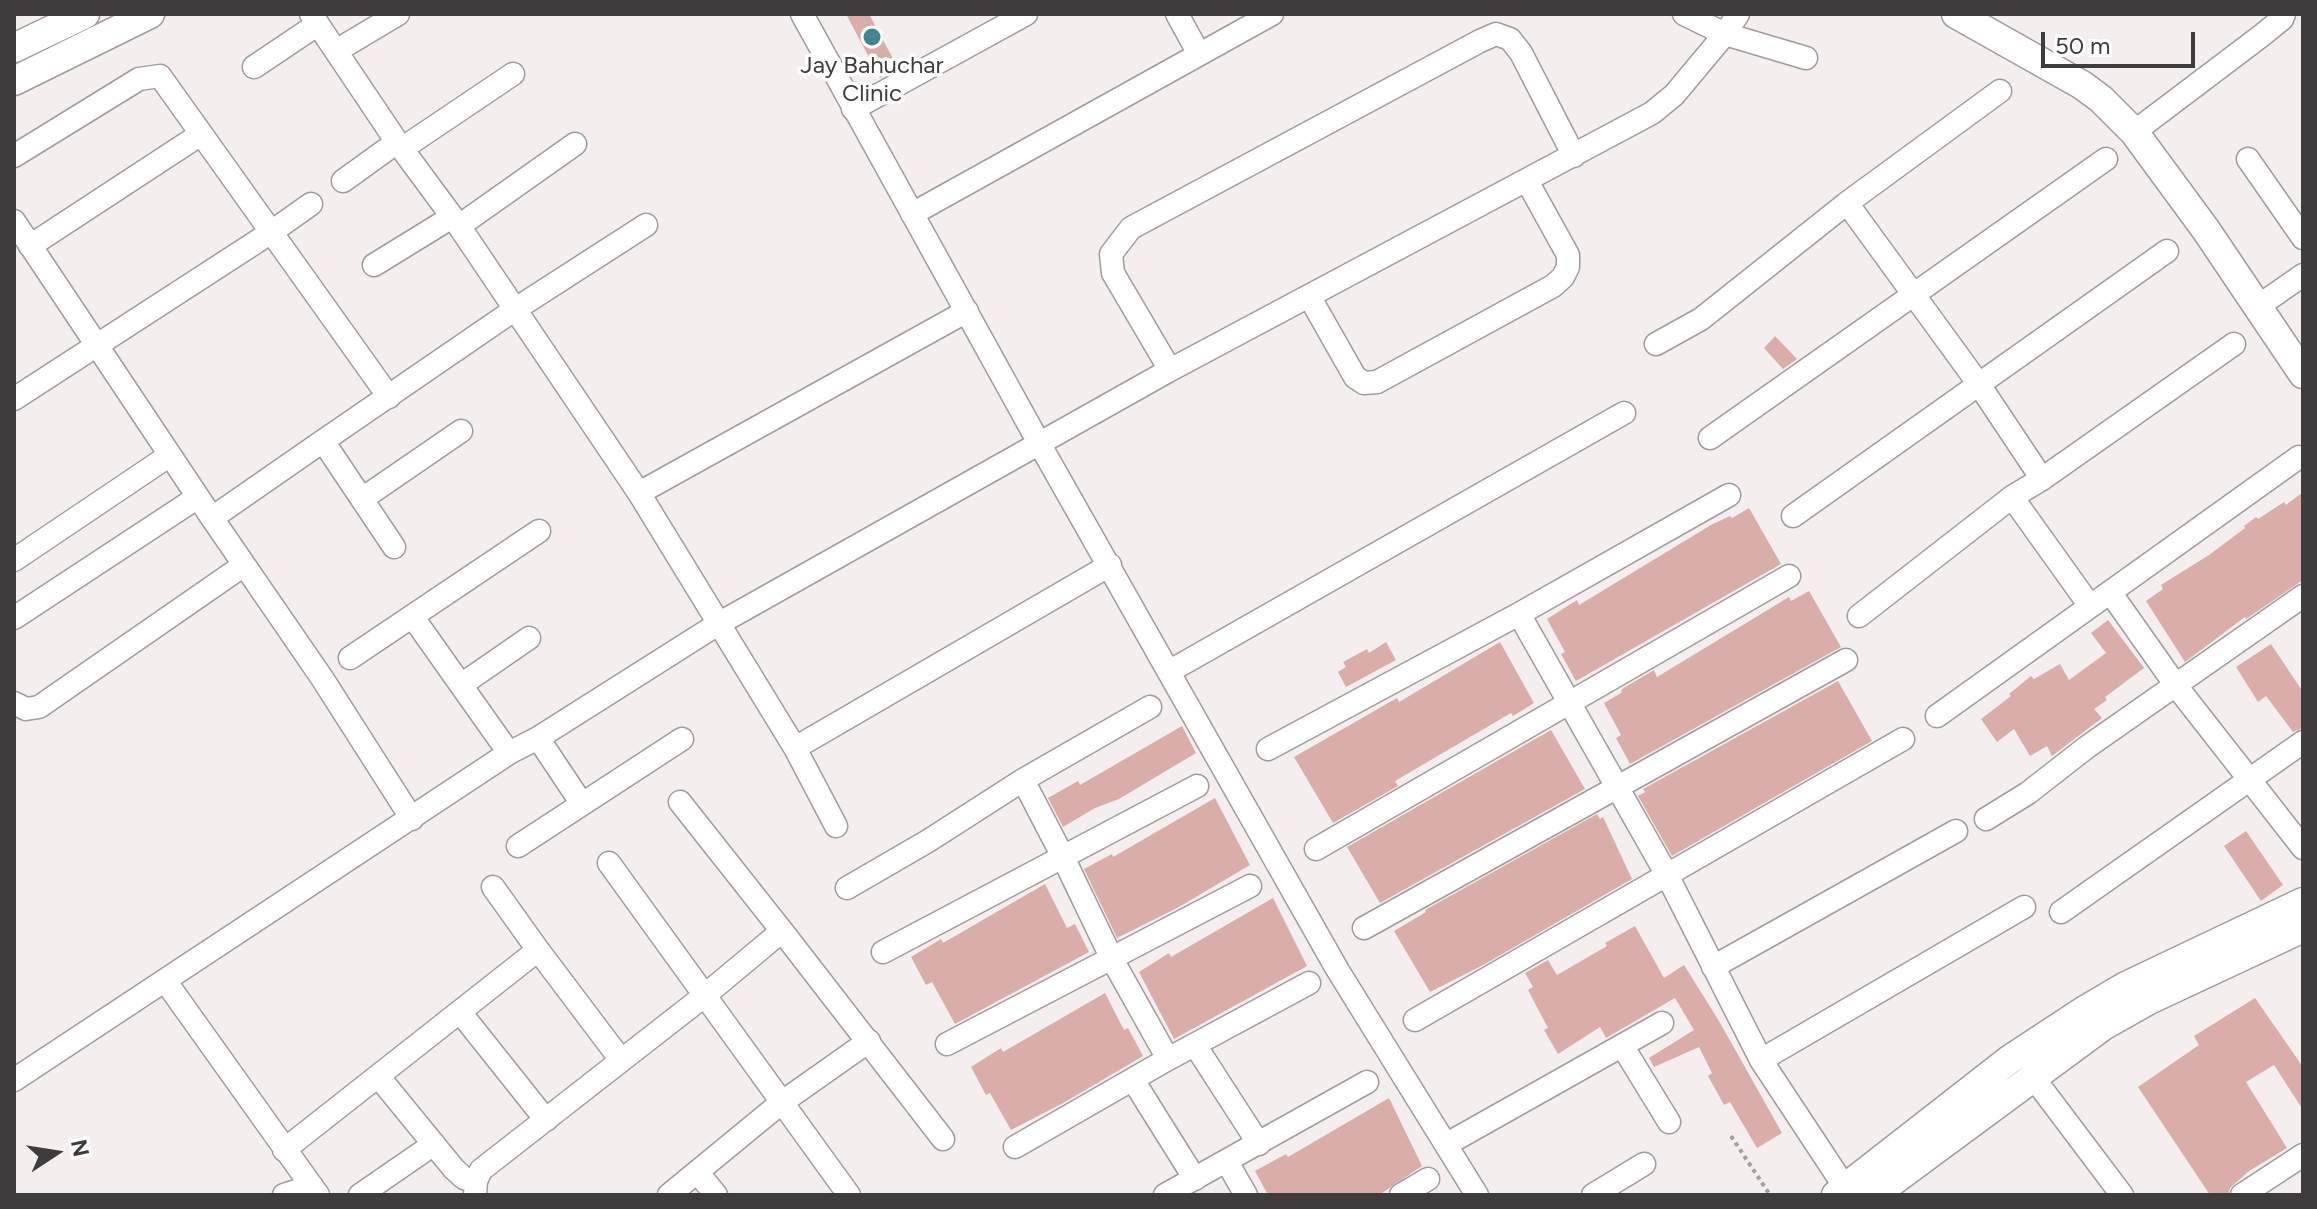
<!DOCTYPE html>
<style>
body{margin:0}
#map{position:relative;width:2317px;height:1209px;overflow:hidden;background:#f4eeee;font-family:Figtree,sans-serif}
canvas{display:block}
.frame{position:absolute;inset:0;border:16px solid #3e3c3c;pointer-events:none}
.north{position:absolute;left:16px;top:1113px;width:80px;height:80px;-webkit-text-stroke:6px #fff;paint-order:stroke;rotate:78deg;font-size:22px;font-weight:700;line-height:32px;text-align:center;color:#3e3c3c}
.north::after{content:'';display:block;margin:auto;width:28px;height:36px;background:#3e3c3c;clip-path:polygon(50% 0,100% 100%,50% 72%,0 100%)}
.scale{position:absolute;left:2041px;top:32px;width:154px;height:36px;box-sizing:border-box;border:4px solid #3e3c3c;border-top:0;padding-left:10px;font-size:24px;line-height:28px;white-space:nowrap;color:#3e3c3c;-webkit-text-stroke:6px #fff;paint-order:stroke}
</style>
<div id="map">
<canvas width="2317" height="1209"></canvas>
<div class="frame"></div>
<div class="north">N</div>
<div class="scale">50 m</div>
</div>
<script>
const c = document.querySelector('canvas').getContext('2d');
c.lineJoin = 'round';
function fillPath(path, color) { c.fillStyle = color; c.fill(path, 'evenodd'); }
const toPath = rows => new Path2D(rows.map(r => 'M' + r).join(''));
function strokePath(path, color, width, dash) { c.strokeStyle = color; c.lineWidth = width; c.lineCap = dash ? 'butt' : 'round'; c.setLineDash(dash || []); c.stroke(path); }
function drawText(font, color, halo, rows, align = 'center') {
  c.font = font + ' Figtree,sans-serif'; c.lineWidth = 7; c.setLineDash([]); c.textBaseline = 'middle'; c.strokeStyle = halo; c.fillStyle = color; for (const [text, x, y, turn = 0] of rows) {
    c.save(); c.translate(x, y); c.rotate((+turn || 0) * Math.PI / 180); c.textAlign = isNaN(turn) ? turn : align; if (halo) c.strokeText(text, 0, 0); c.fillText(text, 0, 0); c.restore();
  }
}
fillPath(toPath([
 [846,14,869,14,898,68,880,78],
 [1775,336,1797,359,1783,369,1764,348],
 [2303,492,2303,580,2246,619,2245,617,2185,662,2146,601,2163,589,2161,585,2209,555,2245,528,2244,526,2256,517,2258,519,2284,502,2286,505],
 [1749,508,1781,564,1576,681,1561,654,1565,652,1547,619,1577,600,1579,605,1711,525,1730,516,1732,518],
 [1809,591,1841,647,1630,764,1616,738,1621,735,1604,703,1621,693,1622,689,1654,670,1657,677,1789,597,1791,601],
 [2108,620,2144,668,2105,697,2107,700,2094,709,2102,718,2052,756,2047,746,2030,756,2014,729,1997,742,1981,719,2011,696,2009,694,2031,676,2034,679,2060,664,2069,680,2106,653,2091,633],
 [1386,642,1396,660,1346,687,1338,672,1346,667,1343,662,1367,649,1369,653],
 [1500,642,1534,703,1513,716,1511,713,1395,781,1398,786,1333,823,1294,757,1397,698,1399,702],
 [2271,644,2303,692,2303,728,2293,732,2266,696,2258,702,2236,667],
 [1838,681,1872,741,1672,856,1638,796,1645,792,1643,789],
 [1182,726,1196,753,1119,799,1095,808,1063,827,1048,798,1078,781,1080,785],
 [1551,730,1585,789,1380,903,1347,847],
 [1215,798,1250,865,1179,907,1117,938,1084,869,1112,854,1113,857],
 [1597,814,1600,819,1603,817,1632,879,1485,964,1430,992,1394,931,1426,912,1425,910],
 [2246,831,2283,885,2261,901,2224,846],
 [1045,884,1067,928,1075,924,1089,952,955,1024,932,982,926,985,911,957,941,939,943,943],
 [1273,898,1307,966,1174,1039,1139,972,1169,953,1171,957],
 [1635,926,1664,978,1684,965,1719,1021,1782,1133,1757,1148,1730,1102,1724,1105,1708,1076,1712,1073,1699,1047,1654,1067,1649,1058,1694,1030,1675,998,1606,1038,1600,1027,1558,1054,1544,1030,1548,1028,1528,990,1533,987,1525,973,1548,960,1557,975,1607,946,1605,943],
 [1105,993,1124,1030,1128,1028,1143,1056,1065,1102,1011,1130,990,1093,986,1095,971,1067,1001,1048,1003,1052],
 [2255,998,2303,1067,2303,1110,2274,1065,2246,1082,2287,1148,2249,1171,2230,1188,2228,1195,2210,1195,2138,1087,2199,1045,2194,1036],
 [1389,1098,1422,1166,1379,1195,1268,1195,1255,1171,1286,1154,1288,1157]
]), '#daada9');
const minor = toPath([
 [311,14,397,142,459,226,639,493],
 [802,14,1039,443,1337,969,1477,1195],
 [1177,14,1199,54],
 [1684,14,1725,34,1806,58],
 [336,51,398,14],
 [254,67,318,24],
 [853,109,1026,14],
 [2134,132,2261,36,2282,19,2284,14],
 [403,148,513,74],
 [14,156,139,79,160,76,389,397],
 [2248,159,2303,238],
 [343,181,397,142],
 [1847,203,1978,383,2042,479],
 [912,214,1272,14],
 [14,221,212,518,322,678,412,819],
 [459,226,575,144],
 [30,246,201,134],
 [374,265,452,217],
 [1309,296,1355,377,1364,383,1377,382,1553,286,1563,277,1568,267,1568,255,1527,181],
 [2257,307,2303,275],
 [967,311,639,493,795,748,1110,565],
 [1656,344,1701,319,1847,203,2000,91],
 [1170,370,1113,273,1111,254,1131,228,1480,41,1496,34,1510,39,1521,53,1574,156],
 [14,399,270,233,311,204],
 [1710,438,2106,159],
 [2012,497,2090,606],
 [362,499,461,431],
 [1793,516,2167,251],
 [212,518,323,441],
 [394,547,323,441,514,310,646,225],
 [14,560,170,455],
 [2110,592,2177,687,2303,848],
 [1519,614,1667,875,1761,1060,1850,1195],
 [412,616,509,753],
 [1859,616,2012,497,2042,479,2234,344],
 [14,618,198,497],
 [350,658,539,531],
 [1170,671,1624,413],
 [461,685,529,638],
 [14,703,26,709,39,707,244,565],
 [1937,716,2299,457],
 [538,738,582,804],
 [795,748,836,826],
 [1268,749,1519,614,1729,495],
 [1023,780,1062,855,1112,959,1168,1059,1309,983],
 [680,802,782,931],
 [1986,819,2028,793,2087,747,2303,596],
 [518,846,682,739],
 [1316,849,1789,576],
 [609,863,849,1195],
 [493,887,538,950],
 [847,888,928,841,1023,780,1150,707],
 [2061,912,2303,742],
 [1364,928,1846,660],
 [883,952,1197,786],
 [1713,967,1956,831],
 [166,982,318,1195],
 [460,1012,546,1120],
 [1415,1020,1903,739],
 [947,1044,1250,886],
 [1195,1045,1259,1144],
 [1623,1047,1669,1122],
 [1761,1060,2024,907],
 [378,1076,454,1169,464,1178,476,1181],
 [2033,1077,2122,1195],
 [14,1080,509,753,538,738,718,624,1170,370,1652,113,1674,95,1725,34,1738,14],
 [1133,1080,1195,1179],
 [1447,1144,1662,1023],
 [1015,1147,1168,1059],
 [284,1150,538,950,621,1060],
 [1227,1162,1246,1195],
 [698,1173,716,1195],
 [284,1195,312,1186],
 [360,1195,434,1144],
 [475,1195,476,1181,481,1170,704,996,782,931,943,1139],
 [669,1195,781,1103,869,1041],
 [1165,1195,1367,1082],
 [1401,1195,1428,1179],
 [1593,1195,1644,1164],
 [2242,1195,2303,1155]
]);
const tertiary = toPath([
 [1956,14,2082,85,2101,99,2134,132,2206,230,2303,374],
 [14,48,85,14],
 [14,81,150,14],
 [1836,1195,2009,1060,2085,1010,2124,987,2303,902],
 [1874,1195,2103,1026,2149,1000,2303,928]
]);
strokePath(minor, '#a19c9b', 25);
strokePath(tertiary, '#a19c9b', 31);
strokePath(toPath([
 [1731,1136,1770,1195]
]), '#a4a0a0', 4, [4, 4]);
strokePath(minor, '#fff', 22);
strokePath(tertiary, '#fff', 28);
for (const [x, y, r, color] of [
 [872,37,10,"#40888f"]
]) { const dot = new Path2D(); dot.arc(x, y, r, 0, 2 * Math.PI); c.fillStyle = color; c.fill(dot); strokePath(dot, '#fff', 3); }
drawText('24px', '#3e3c3c', '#fff', [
 ["Jay Bahuchar",872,66],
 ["Clinic",872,94]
]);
</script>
